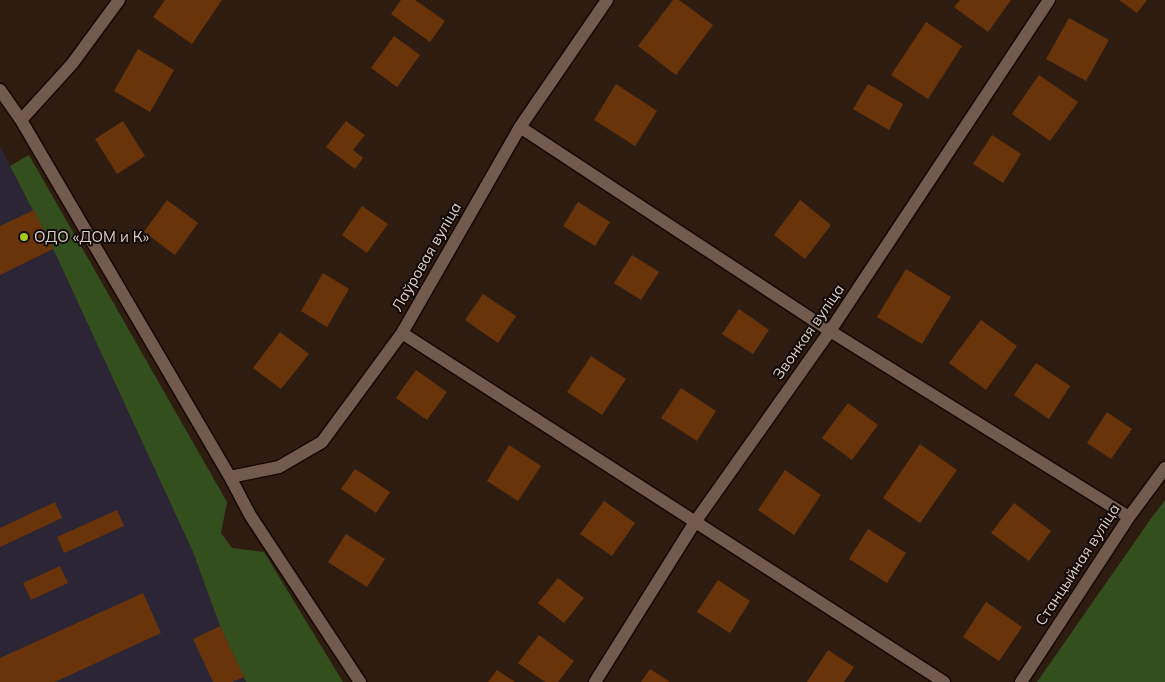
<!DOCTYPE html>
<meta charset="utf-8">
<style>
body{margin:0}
canvas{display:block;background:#2f1c10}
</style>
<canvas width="1165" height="682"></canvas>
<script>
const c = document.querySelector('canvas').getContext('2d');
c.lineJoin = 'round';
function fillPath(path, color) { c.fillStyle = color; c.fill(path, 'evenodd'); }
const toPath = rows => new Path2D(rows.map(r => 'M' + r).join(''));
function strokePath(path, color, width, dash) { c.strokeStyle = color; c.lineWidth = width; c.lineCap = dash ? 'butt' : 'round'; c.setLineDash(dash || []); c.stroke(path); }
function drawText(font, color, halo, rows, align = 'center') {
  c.font = font + ' Mulish,sans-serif'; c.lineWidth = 4; c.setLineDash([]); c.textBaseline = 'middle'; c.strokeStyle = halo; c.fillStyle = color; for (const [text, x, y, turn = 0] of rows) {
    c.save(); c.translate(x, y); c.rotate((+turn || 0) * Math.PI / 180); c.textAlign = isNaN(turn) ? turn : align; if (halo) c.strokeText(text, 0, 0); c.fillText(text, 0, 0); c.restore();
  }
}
fillPath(toPath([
 [0,146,56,255,193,552,220,626,246,682,0,682]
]), '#2b2535');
fillPath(toPath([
 [29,155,227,502,221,533,232,548,264,552,343,682,246,682,220,626,193,552,56,255,10,166],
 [1165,500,1165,682,1037,682,1150,520]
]), '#324f1d');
fillPath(toPath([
 [165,0,222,0,192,44,153,17],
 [401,0,415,0,445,21,430,42,391,14],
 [673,0,679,0,713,25,676,75,638,46],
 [960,0,1011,0,988,32,954,7],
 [1119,0,1147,0,1137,13],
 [1069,18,1109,40,1086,81,1046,59],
 [926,22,962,46,928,99,891,75],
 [394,36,420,55,397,87,371,68],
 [138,49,174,70,150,112,114,91],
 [1039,75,1078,102,1050,141,1012,114],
 [616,84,657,111,635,146,594,120],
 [868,84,903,104,889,130,853,109],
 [123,121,145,156,117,174,95,139],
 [346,121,365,135,353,150,363,158,355,169,326,147],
 [992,135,1021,154,1003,183,973,164],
 [167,200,198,223,175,255,144,232],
 [800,200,831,225,805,259,774,235],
 [578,202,610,222,595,246,563,226],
 [362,206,388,224,367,253,342,235],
 [34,210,53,249,0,275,0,226],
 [632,255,659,272,641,300,614,283],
 [906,269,951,297,922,344,877,317],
 [323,273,349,289,327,327,301,311],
 [483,294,516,316,498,343,465,320],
 [739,309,769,330,753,354,722,334],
 [981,320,1017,346,986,390,949,363],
 [280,332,309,354,281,389,253,368],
 [591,356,626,379,602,415,567,392],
 [1036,363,1070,386,1049,419,1014,395],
 [416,370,447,392,427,420,396,398],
 [681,388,716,411,697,441,661,418],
 [848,403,878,425,852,460,822,438],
 [1107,412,1132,429,1111,459,1087,443],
 [920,444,957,470,920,523,883,498],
 [509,445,541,466,518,501,487,481],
 [355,469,390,492,376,513,341,489],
 [785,470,821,495,794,535,758,510],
 [604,501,635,523,612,556,580,534],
 [55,502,62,518,0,547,0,528],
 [1014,503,1051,531,1029,561,991,533],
 [117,510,124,526,64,553,57,537],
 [868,529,906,553,887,583,849,559],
 [346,534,385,559,367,587,328,562],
 [60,566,68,583,31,600,23,583],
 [558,578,584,598,564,623,538,603],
 [718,580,750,601,730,633,697,612],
 [143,593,161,633,55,682,0,682,0,658],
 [986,602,1022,627,999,661,963,637],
 [220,626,244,677,232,682,213,682,193,639],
 [539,635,574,661,558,682,545,682,518,663],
 [828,650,854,667,844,682,807,682],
 [650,669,670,682,641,682],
 [497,670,515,682,488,682]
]), '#693409');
const minor = toPath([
 [0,90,21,120,230,477,250,515,360,682],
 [21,120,72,64,119,0],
 [520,127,830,331,1129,517],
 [402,333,944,682],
 [230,477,279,467,322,442,402,333,520,127,607,0],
 [595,682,695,522,830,331,1049,0],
 [1021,682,1129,517,1165,468]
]);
strokePath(minor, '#160600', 15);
strokePath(minor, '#725b4d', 12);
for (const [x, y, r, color] of [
 [24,237,5,"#a6c820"]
]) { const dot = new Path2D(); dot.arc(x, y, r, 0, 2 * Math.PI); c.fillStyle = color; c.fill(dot); strokePath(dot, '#110905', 2); }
drawText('15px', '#ddd0c8', '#110905', [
 ["ОДО «ДОМ и К»",34,237]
], 'left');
drawText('15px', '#ddd0c8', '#110905', [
 ["Лаўровая вуліца",427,257,-60],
 ["Звонкая вуліца",809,332,-55],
 ["Станцыйная вуліца",1078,565,-57]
]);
</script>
